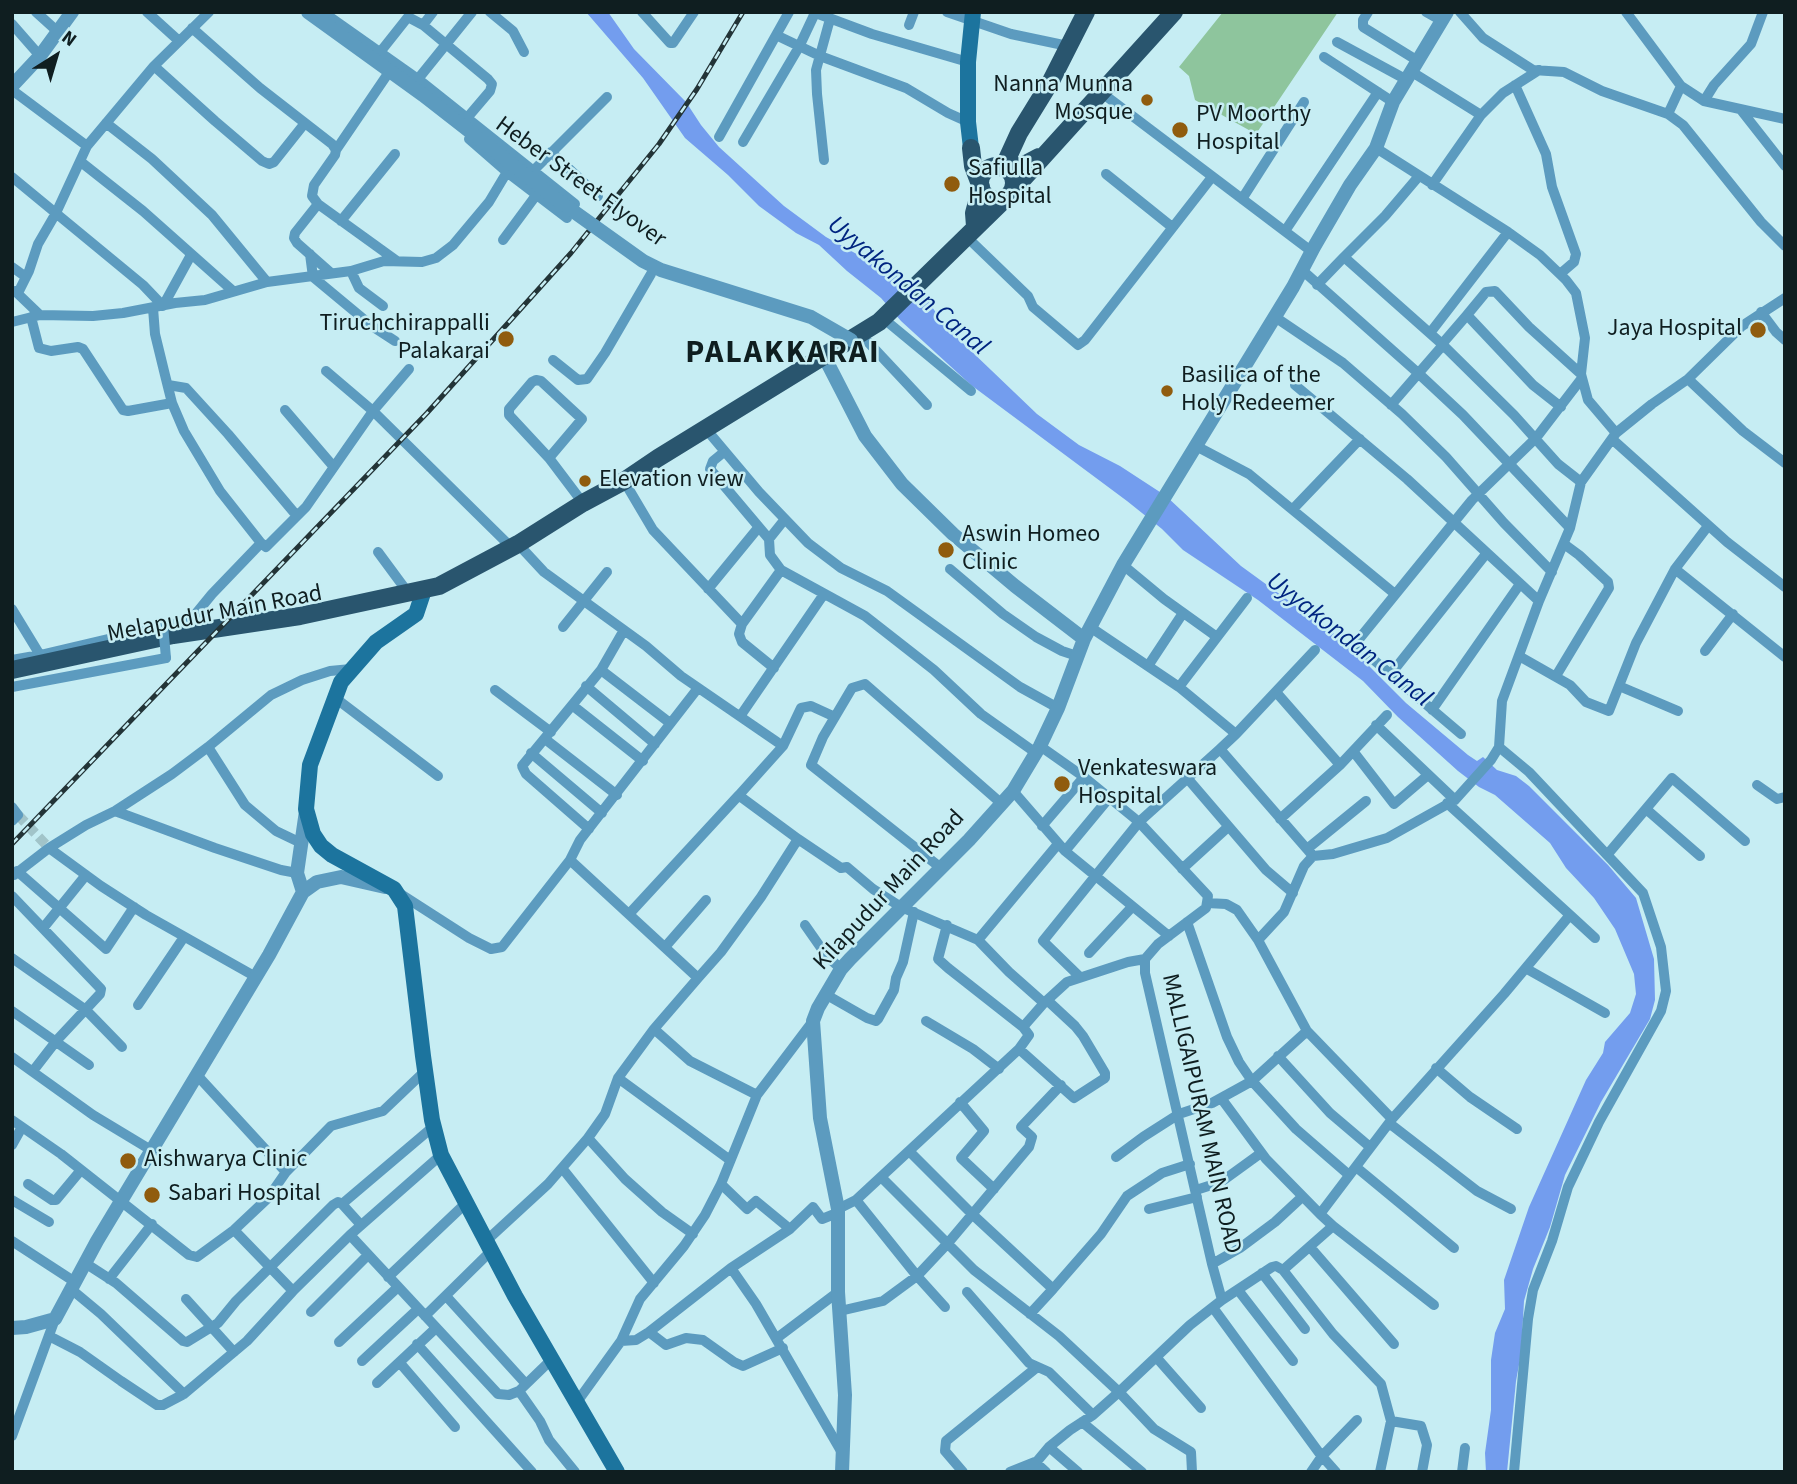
<!DOCTYPE html>
<style>
body{margin:0}
#map{position:relative;width:1797px;height:1484px;overflow:hidden;background:#c6edf3;font-family:"Source Sans 3",sans-serif}
canvas{display:block}
.frame{position:absolute;inset:0;border:14px solid #0f1e20;pointer-events:none}
.north{position:absolute;left:21px;top:21px;width:70px;height:70px;-webkit-text-stroke:5px #c6edf3;paint-order:stroke;rotate:37deg;font-size:19px;font-weight:700;line-height:28px;text-align:center;color:#0f1e20}
.north::after{content:'';display:block;margin:auto;width:24px;height:32px;background:#0f1e20;clip-path:polygon(50% 0,100% 100%,50% 72%,0 100%)}
</style>
<div id="map">
<canvas width="1797" height="1484"></canvas>
<div class="frame"></div>
<div class="north">N</div>
</div>
<script>
const c = document.querySelector('canvas').getContext('2d');
c.lineJoin = 'round';
function fillPath(path, color) { c.fillStyle = color; c.fill(path, 'evenodd'); }
const toPath = rows => new Path2D(rows.map(r => 'M' + r).join(''));
function strokePath(path, color, width, dash) { c.strokeStyle = color; c.lineWidth = width; c.lineCap = dash ? 'butt' : 'round'; c.setLineDash(dash || []); c.stroke(path); }
function drawText(font, color, halo, rows, align = 'center') {
  c.font = font + ' "Source Sans 3",sans-serif'; c.lineWidth = 5; c.setLineDash([]); c.textBaseline = 'middle'; c.strokeStyle = halo; c.fillStyle = color; for (const [text, x, y, turn = 0] of rows) {
    c.save(); c.translate(x, y); c.rotate((+turn || 0) * Math.PI / 180); c.textAlign = isNaN(turn) ? turn : align; if (halo) c.strokeText(text, 0, 0); c.fillText(text, 0, 0); c.restore();
  }
}
fillPath(toPath([
 [1223,12,1338,12,1256,134,1195,100,1189,76,1179,67]
]), '#8ec59d');
fillPath(toPath([
 [586,12,608,12,634,49,686,102,701,125,719,147,784,206,826,237,880,267,899,274,926,298,945,326,1037,414,1079,445,1120,466,1166,496,1241,566,1344,641,1406,703,1468,755,1477,761,1483,757,1497,770,1516,776,1529,786,1608,865,1636,898,1654,959,1655,1000,1650,1019,1601,1102,1565,1175,1550,1227,1533,1269,1524,1301,1521,1354,1516,1381,1507,1472,1486,1472,1485,1453,1491,1410,1491,1360,1495,1333,1505,1309,1504,1280,1529,1207,1586,1080,1603,1053,1605,1042,1630,1013,1636,994,1634,974,1615,929,1594,898,1566,868,1550,843,1495,795,1479,787,1458,771,1398,717,1363,681,1258,600,1183,550,1162,529,1127,501,971,385,901,321,881,298,847,271,819,245,796,233,759,206,728,175,685,138,643,78]
]), '#739dee');
strokePath(toPath([
 [18,815,49,848]
]), '#a1c4c9', 10, [10, 5]);
strokePath(toPath([
 [36,12,57,31],
 [147,12,179,41],
 [323,12,418,79,575,204],
 [490,12,513,31,524,52],
 [642,12,670,43,673,43,694,12],
 [813,12,872,34,968,62],
 [947,12,1011,34,1068,46],
 [1368,12,1363,20,1363,27,1418,61],
 [1426,12,1442,21],
 [1460,12,1483,38,1533,70,1564,72,1602,91,1668,114,1683,125,1761,222,1785,246],
 [1626,12,1681,86,1668,114],
 [12,24,40,56],
 [423,25,433,12],
 [909,25,914,12],
 [192,28,260,88,332,144,336,150,335,155,314,185,312,196,318,204,397,261],
 [778,36,820,56,906,88,948,113,968,122],
 [1337,42,1407,80],
 [381,51,408,17,423,25,488,79,492,84,490,91,467,118],
 [1324,57,1393,102],
 [154,66,215,121,262,161,269,164,274,162,305,123],
 [1412,72,1481,115],
 [418,79,472,12],
 [1515,85,1546,154,1552,187,1576,254,1574,262,1560,274],
 [1681,86,1704,101,1785,119],
 [12,90,87,146],
 [1102,93,1311,251],
 [1704,101,1714,85,1751,44,1763,12],
 [1741,110,1785,166],
 [106,123,152,159,212,215,267,282],
 [719,137,789,12],
 [469,139,508,173,567,218],
 [743,142,799,47,815,13],
 [1376,148,1508,232,1540,255,1566,280,1576,293,1585,338,1581,374,1588,400,1616,433],
 [336,150,387,75],
 [551,152,598,196],
 [824,160,817,94,816,70,830,19],
 [81,162,143,211,233,291],
 [534,170,607,97],
 [1106,174,1172,227],
 [12,177,143,285,163,306,191,255],
 [1432,185,1481,115,1503,93,1539,70],
 [1242,199,1304,102],
 [318,204,295,233,294,238,297,243,331,273],
 [341,221,395,154],
 [1285,231,1378,92],
 [503,240,537,194],
 [973,243,1028,296,1033,307,1078,345,1085,340,1212,177],
 [310,254,313,277,372,326,395,341],
 [1344,257,1385,216,1419,176],
 [12,267,26,277],
 [1302,270,1418,373,1463,415,1570,528],
 [351,271,359,288,383,306],
 [1317,285,1344,257,1442,344,1514,415,1558,464,1581,482],
 [15,291,40,315],
 [18,293,29,271,38,244,56,213,87,146,154,66,209,12],
 [1761,312,1776,332,1785,340],
 [1467,315,1486,292,1495,291,1529,327,1581,374],
 [31,317,39,348,51,351,78,347,83,349,123,410,128,411,172,403],
 [1275,317,1343,363,1402,414,1446,457,1504,523,1552,572],
 [12,322,40,315,93,316,123,313,175,303,205,300,267,282,351,271,384,261,422,262,436,258,453,245,489,202,516,157],
 [890,324,971,391],
 [1430,333,1508,232],
 [868,342,927,405],
 [1442,344,1467,315,1533,385,1561,407],
 [553,360,578,380,587,379,605,353,651,274],
 [326,371,373,411,511,547],
 [1688,379,1743,431,1785,463],
 [168,385,186,388,228,434,297,516],
 [1295,385,1407,479,1539,601],
 [1391,405,1443,345],
 [285,410,333,466],
 [711,435,759,492,808,543,841,568,887,591,1020,687,1058,708],
 [1612,439,1727,542,1785,587],
 [1196,446,1249,474,1395,594],
 [724,452,713,461,710,469,769,539,770,555,781,570],
 [549,458,582,419,541,381,536,380,532,382,509,409,509,415,549,458,583,503],
 [624,481,653,530,742,624,739,634,742,642,774,668],
 [1293,509,1360,439],
 [769,539,785,519],
 [261,543,266,547,306,507,373,411,409,369],
 [518,544,544,572,646,646,681,676,783,746,739,795,741,797,798,839,841,868,847,867,873,889,901,907,978,940,1009,972,1044,1003,1067,982,1128,962,1145,959],
 [378,552,409,594],
 [1123,565,1164,599,1217,637],
 [950,569,1003,614,1036,637,1062,651,1077,656],
 [1675,569,1785,657],
 [708,589,758,528],
 [12,609,40,655,12,660],
 [742,624,781,570,865,616,934,670,981,714,1036,753],
 [563,627,607,572],
 [1090,627,1179,687,1236,734,1220,749,1313,856],
 [1705,651,1733,614],
 [40,655,176,623,194,616,212,594,261,543,220,491,184,431,172,403,165,375,155,334,153,308],
 [1519,656,1570,685,1586,702,1609,711,1636,643,1675,569,1708,526],
 [1148,666,1183,613],
 [601,670,670,723],
 [1390,675,1486,554],
 [1556,676,1609,588,1608,582,1579,555,1564,544],
 [586,686,655,744],
 [1619,686,1678,711],
 [12,687,166,658],
 [1179,687,1247,598],
 [495,690,551,732],
 [1276,692,1340,765],
 [334,697,438,776],
 [572,705,643,761],
 [1432,710,1520,584],
 [741,715,824,594],
 [1376,725,1455,800],
 [1236,734,1315,650],
 [1461,734,1355,644,1472,500,1536,438,1582,378],
 [545,739,617,795],
 [783,746,801,708,811,706,835,717],
 [1040,746,1084,777,1139,822,1208,896,1206,908,1158,944,1145,959,1145,973,1212,1264,1222,1300,1190,1325,1119,1392,1154,1429,1191,1452,1192,1472],
 [208,747,245,805,276,831,301,843],
 [1499,747,1529,772,1643,893,1661,947,1666,991,1661,1011,1599,1122,1568,1187,1552,1241,1533,1290,1528,1319,1514,1472],
 [1353,751,1394,804,1428,775],
 [531,753,602,813],
 [1188,779,1266,870,1293,893],
 [1757,785,1777,799,1785,797],
 [1013,791,1065,851,1169,936],
 [1447,803,1570,915],
 [12,807,18,815,12,821],
 [1646,809,1700,856],
 [115,811,215,848,281,870,297,873],
 [1280,819,1340,765,1387,715],
 [1042,826,1084,777],
 [589,829,526,774,522,766,601,670,624,630],
 [1307,849,1366,801],
 [1065,851,1109,798],
 [1607,855,1672,778,1745,841],
 [570,860,698,978,721,952,761,897,798,839],
 [941,868,811,765,823,737,852,688,865,684,1002,804],
 [1182,869,1228,827],
 [17,871,106,949,134,907],
 [14,875,49,848],
 [399,893,469,938,491,949,502,947,570,860,580,840,698,688],
 [12,896,101,989,100,994,57,1040,33,1071],
 [1207,903,1226,904,1237,910,1258,940],
 [630,913,739,795],
 [1187,922,1227,1037,1239,1062,1252,1081,1296,1129,1349,1175],
 [805,925,826,955,841,969],
 [947,925,938,959,948,968,1023,1027,1044,1003],
 [44,927,86,875],
 [978,940,1058,844],
 [665,947,706,900],
 [1089,953,1132,907],
 [12,958,86,1010,122,1047],
 [1527,969,1605,1013],
 [256,977,146,915,101,886,49,848,86,825,115,811,172,774,208,747,271,695,302,680,330,671,351,669],
 [1080,977,1043,941,1139,822,1220,749],
 [698,978,654,1029,690,1061,757,1095],
 [825,994,867,1018,876,1021,878,1019,894,990,896,978,903,962,914,912],
 [138,1005,184,937],
 [12,1011,89,1065],
 [926,1021,973,1049,999,1069],
 [1019,1049,1074,1098,1105,1078,1105,1073,1083,1036,1075,1026,1047,1000],
 [1278,1056,1330,1113,1370,1147],
 [12,1057,93,1115,151,1150],
 [1436,1068,1470,1097,1517,1129],
 [196,1074,286,1172],
 [618,1078,730,1160],
 [1221,1098,1266,1159,1320,1214],
 [960,1102,984,1131,961,1158,994,1189],
 [1392,1119,1504,994,1570,915,1595,938],
 [12,1120,61,1154,189,1255,197,1257,234,1230,268,1198,286,1172,331,1126,383,1111,425,1071],
 [1389,1123,1477,1191,1511,1209],
 [588,1138,605,1114,618,1078,654,1029],
 [12,1145,22,1127],
 [909,1151,972,1214,1053,1289,1030,1314],
 [441,1155,350,1235,498,1394,509,1395,519,1391],
 [1116,1157,1143,1137,1179,1114,1212,1103,1252,1081,1307,1031],
 [1356,1167,1454,1248],
 [562,1168,654,1283],
 [881,1177,974,1270,1059,1336,1119,1392,1093,1415,1070,1430,1049,1447,1028,1472],
 [28,1184,52,1200,56,1200,81,1170],
 [721,1184,747,1209,756,1201,790,1229],
 [1196,1190,1221,1182,1261,1153],
 [12,1200,49,1222],
 [856,1200,917,1276,945,1307],
 [342,1204,434,1126],
 [838,1209,856,1200,1019,1049,1029,1035,1023,1027],
 [1149,1209,1197,1197],
 [1333,1226,1434,1305],
 [234,1230,293,1291],
 [12,1241,75,1282],
 [486,1241,548,1184,588,1138,625,1179,662,1212,693,1234],
 [1310,1247,1394,1344],
 [85,1263,116,1283,183,1341,187,1342,218,1323,236,1301,333,1205,338,1202,342,1204,361,1225],
 [1212,1264,1240,1248,1275,1222,1302,1197],
 [731,1268,790,1229,813,1207,822,1219,837,1213],
 [1283,1270,1333,1334,1381,1384,1391,1421,1421,1426,1427,1445,1422,1472],
 [1262,1273,1305,1329],
 [388,1277,465,1204],
 [109,1279,152,1224],
 [71,1289,101,1314,184,1394],
 [1053,1289,1101,1234,1127,1196,1162,1173,1190,1164],
 [1238,1290,1293,1361],
 [967,1292,1029,1363,1049,1372,1093,1415],
 [446,1296,526,1384],
 [186,1299,234,1352],
 [1222,1300,1272,1267,1276,1266,1283,1270,1333,1226,1320,1214,1392,1119,1307,1031,1258,940,1284,912,1304,866,1313,856,1333,854,1387,838,1455,800,1491,760,1499,747,1502,701,1539,601,1570,528,1581,482,1616,433,1652,404,1688,379,1742,326,1785,298],
 [1214,1309,1320,1454,1336,1472],
 [840,1311,883,1301,917,1276,948,1243,1029,1147,1032,1137,1021,1127,1061,1085],
 [311,1312,368,1255],
 [425,1316,491,1251],
 [649,1332,666,1345,686,1338,703,1340,734,1362,743,1366,783,1348],
 [49,1336,80,1352,121,1381,157,1405,163,1405,184,1394,247,1341,293,1291,350,1235],
 [777,1338,838,1292],
 [621,1341,636,1340,649,1332,731,1268,756,1304,841,1451],
 [339,1342,398,1287],
 [417,1344,532,1472],
 [1156,1357,1201,1408],
 [551,1360,519,1391,540,1421,549,1440,575,1472],
 [362,1361,418,1309],
 [400,1363,455,1427],
 [377,1383,436,1328],
 [577,1402,621,1341,640,1299,684,1246,705,1215,721,1184,757,1095,813,1021],
 [1082,1422,1142,1472],
 [12,1436,55,1319],
 [1049,1447,1078,1472],
 [963,1472,945,1451,946,1441,1036,1368],
 [1010,1472,1035,1462,1046,1472],
 [1311,1472,1322,1456,1357,1420],
 [1380,1472,1391,1421],
 [1462,1472,1465,1448]
]), '#5c9bbf', 10);
strokePath(toPath([
 [12,86,40,56,72,12],
 [827,362,865,436,902,484,953,534,1015,586,1084,639],
 [303,892,317,882,341,877,385,887],
 [12,1328,26,1327,55,1319,97,1241,269,955,303,892,297,873,306,811],
 [842,1472,845,1395,838,1292,838,1209,820,1118,813,1021,818,1008,841,969,850,959,969,840,1013,791,1040,746,1058,708,1084,639,1123,565,1293,287,1314,247,1350,185,1376,148,1393,102,1447,12]
]), '#5c9bbf', 14);
strokePath(toPath([
 [971,148,968,122,968,62,973,12],
 [424,590,416,614,376,642,341,682,310,765,306,809,313,834,321,846,332,855,394,889,405,906,423,1056,432,1120,441,1155,515,1296,617,1472]
]), '#1c749e', 16);
strokePath(toPath([
 [971,148,973,166,981,187,974,213,975,226],
 [1039,157,1022,166,1003,168,1019,133,1051,81,1086,12],
 '980 183a17 17 0 1 1 34 0a17 17 0 1 1-34 0Z',
 [1013,190,1174,12],
 [12,670,173,635,300,616,439,586,518,544,583,503,624,481,658,458,879,322,1007,197]
]), '#29556e', 18);
const rail = toPath([
 [12,844,427,413,571,253,659,144,697,89,743,12]
]);
strokePath(rail, '#233437', 5);
strokePath(rail, '#c6edf3', 2.5, [8]);
strokePath(toPath([
 [163,625,166,658]
]), '#5c9bbf', 10);
strokePath(toPath([
 [308,12,423,95,559,201,643,261,661,270,811,317,851,340]
]), '#5c9bbf', 14);
for (const [x, y, r, color] of [
 [1147,100,7,"#905c0e"],
 [1180,130,9,"#905c0e"],
 [952,184,9,"#905c0e"],
 [1758,330,9,"#905c0e"],
 [506,339,9,"#905c0e"],
 [1167,391,7,"#905c0e"],
 [585,481,7,"#905c0e"],
 [946,550,9,"#905c0e"],
 [1062,784,9,"#905c0e"],
 [128,1161,9,"#905c0e"],
 [152,1195,9,"#905c0e"]
]) { const dot = new Path2D(); dot.arc(x, y, r, 0, 2 * Math.PI); c.fillStyle = color; c.fill(dot); strokePath(dot, '#c6edf3', 2.5); }
drawText('24px', '#0f1e20', '#c6edf3', [
 ["Nanna Munna",1133,86,"right"],
 ["Mosque",1133,114,"right"],
 ["PV Moorthy",1196,116],
 ["Hospital",1196,144],
 ["Safiulla",968,170],
 ["Hospital",968,198],
 ["Tiruchchirappalli",490,325,"right"],
 ["Palakarai",490,353,"right"],
 ["Jaya Hospital",1742,330,"right"],
 ["Basilica of the",1181,377],
 ["Holy Redeemer",1181,405],
 ["Elevation view",599,481],
 ["Aswin Homeo",962,536],
 ["Clinic",962,564],
 ["Venkateswara",1078,770],
 ["Hospital",1078,798],
 ["Aishwarya Clinic",144,1161],
 ["Sabari Hospital",168,1195]
], 'left');
drawText('24px', '#0f1e20', '#c6edf3', [
 ["Heber Street Flyover",580,183,36],
 ["Melapudur Main Road",215,615,-11],
 ["Kilapudur Main Road",890,891,-47],
 ["MALLIGAIPURAM MAIN ROAD",1200,1114,77]
]);
drawText('italic 26px', '#002580', '#c6edf3', [
 ["Uyyakondan Canal",907,287,40],
 ["Uyyakondan Canal",1348,641,38]
]);
c.letterSpacing = '2px';
drawText('bold 32px', '#0f1e20', '#c6edf3', [
 ["PALAKKARAI",783,355]
]);
c.letterSpacing = '0px';
</script>
